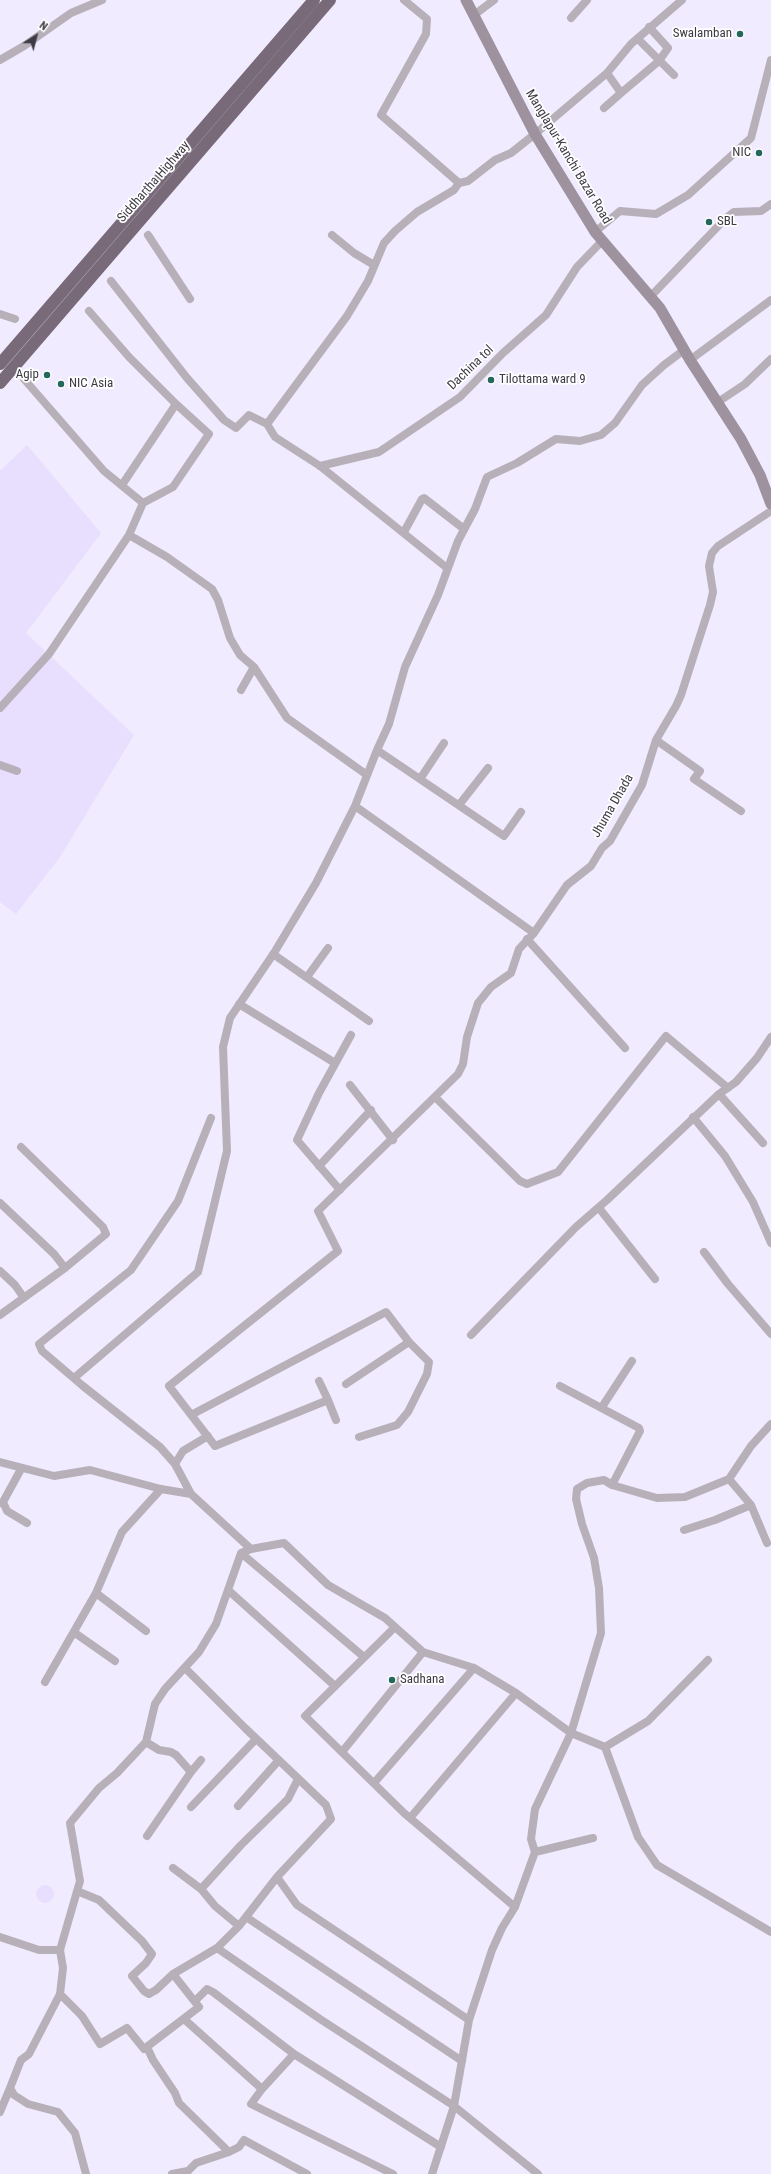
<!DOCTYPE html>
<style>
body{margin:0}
#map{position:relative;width:771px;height:2174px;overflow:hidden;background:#f0ebfe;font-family:"Roboto Condensed",sans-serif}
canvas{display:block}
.north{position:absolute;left:16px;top:16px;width:40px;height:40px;-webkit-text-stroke:3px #fff;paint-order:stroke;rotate:36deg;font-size:11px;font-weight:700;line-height:16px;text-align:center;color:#3d3a44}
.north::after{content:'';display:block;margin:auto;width:14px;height:18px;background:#3d3a44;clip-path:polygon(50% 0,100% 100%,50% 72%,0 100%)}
</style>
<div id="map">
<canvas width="771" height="2174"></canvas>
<div class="north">N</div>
</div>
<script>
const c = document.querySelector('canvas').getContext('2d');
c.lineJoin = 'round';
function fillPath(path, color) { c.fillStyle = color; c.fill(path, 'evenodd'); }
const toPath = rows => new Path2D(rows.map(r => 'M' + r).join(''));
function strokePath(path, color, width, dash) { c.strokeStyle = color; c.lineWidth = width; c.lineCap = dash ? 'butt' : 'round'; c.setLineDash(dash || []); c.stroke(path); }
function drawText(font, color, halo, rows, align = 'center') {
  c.font = font + ' "Roboto Condensed",sans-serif'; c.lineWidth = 3.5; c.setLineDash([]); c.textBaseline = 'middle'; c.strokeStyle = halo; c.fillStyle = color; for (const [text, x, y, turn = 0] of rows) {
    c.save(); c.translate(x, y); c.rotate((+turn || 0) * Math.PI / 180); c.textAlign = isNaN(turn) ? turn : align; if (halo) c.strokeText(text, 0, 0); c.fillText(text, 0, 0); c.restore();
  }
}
fillPath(toPath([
 [27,445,101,533,26,633,134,735,60,857,16,914,0,902,0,471],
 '36 1894a9 9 0 1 1 18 0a9 9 0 1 1-18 0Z'
]), '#e7dffd');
strokePath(toPath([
 [404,0,427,19,426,34,381,115,459,183],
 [474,15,494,0],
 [571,18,587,0],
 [638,39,674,75],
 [0,60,24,46,71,13,102,0],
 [607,73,621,93,659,61,668,48,649,27],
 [604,108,621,93],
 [595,232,620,211,656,214,688,195,751,138,771,60],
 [148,235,190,299],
 [332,235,354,253,374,265],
 [111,281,187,378,224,420,236,428,249,415,267,424,275,437,320,466,447,568],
 [651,296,725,219,734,212,761,211,771,204],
 [89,311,129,357,176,404,209,434,173,487,143,503],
 [0,314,15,319],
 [690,360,771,300],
 [718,402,745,384,771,359],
 [267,424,347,316,368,281,384,243,395,231,417,212,454,190,459,183,468,181,495,160,511,153,535,134,607,73,631,44,682,0],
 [320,466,379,452,460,397,503,353,546,315,577,267,603,240],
 [122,485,176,404],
 [404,532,422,499,424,498,464,529],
 [129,535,167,557,212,589,218,600,230,638,240,655,254,667,287,718,367,775],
 [241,690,254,667],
 [0,708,49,654,129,535,143,503,104,471,24,379],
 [656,740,700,771,694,779,741,811],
 [377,750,504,836,521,812],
 [0,765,17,771],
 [420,779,444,743],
 [459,805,488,768],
 [355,806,534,933],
 [527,939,625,1048],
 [273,954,369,1021],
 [307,977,328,948],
 [239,1004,335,1063],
 [350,1085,393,1140],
 [719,1094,763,1143],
 [435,1097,520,1181,527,1184,558,1172,666,1036,728,1088],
 [693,1117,725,1156,753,1202,771,1243],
 [211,1118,178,1201,131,1270,39,1344,42,1351,83,1386,160,1447,175,1464,191,1494,251,1549,284,1543,328,1585,385,1618,423,1652,474,1668,516,1693,571,1733,535,1809,531,1839,535,1852,515,1907,502,1928,492,1950,469,2020,454,2106,432,2174],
 [319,1166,371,1110],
 [340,1190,297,1140,319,1093,351,1035],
 [0,1203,54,1254,65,1268],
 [599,1208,655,1279],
 [704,1252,728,1284,771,1334],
 [0,1271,15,1285,24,1298],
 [0,1315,65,1268,106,1234,103,1227,21,1147],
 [471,1335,576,1227,607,1200,719,1094,736,1082,757,1058,771,1037],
 [74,1378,198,1272,227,1151,223,1047,230,1018,274,953,316,883,355,806,377,750,389,724,405,667,438,595,458,541,475,509,487,477,517,463,556,439,580,441,601,435,615,423,642,385,664,365,684,350],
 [319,1381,328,1400],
 [560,1386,639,1428,640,1431,612,1485],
 [602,1407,632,1361],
 [191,1415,386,1312,409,1342,346,1384],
 [336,1420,328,1400,215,1446,169,1386,338,1251,318,1211,458,1074,463,1064,467,1037,478,1003,491,987,511,973,519,949,534,933,567,885,591,866,602,848,610,841,642,785,656,740,676,706,681,695,710,605,713,592,709,566,712,553,718,546,771,511],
 [771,1424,751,1446,729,1479,685,1497,657,1498,612,1485,604,1480,587,1483,577,1489,576,1499,582,1524,594,1558,599,1588,601,1633,571,1733,605,1747,638,1837,657,1865,771,1932],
 [359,1437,397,1425,408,1412,427,1374,429,1362,409,1342],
 [0,1462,54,1476,90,1470,161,1489,191,1494],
 [175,1464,183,1451,208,1436],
 [729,1479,751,1505,767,1543],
 [3,1502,7,1511,27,1523],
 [0,1503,3,1502,21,1469],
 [684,1530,715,1520,751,1505],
 [241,1553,364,1657],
 [228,1590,335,1686],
 [96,1593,146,1631],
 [395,1627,305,1716,404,1813,515,1907],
 [75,1633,115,1661],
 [45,1682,96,1593,122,1532,161,1489],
 [146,1742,159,1750,171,1752,176,1755,191,1772,201,1760],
 [605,1747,648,1721,708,1660],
 [342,1752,423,1652],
 [374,1783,474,1668],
 [238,1806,279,1760],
 [191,1807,256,1739],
 [410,1818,516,1693],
 [147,1836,191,1772],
 [535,1852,593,1838],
 [173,1868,201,1889,241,1845,288,1799,298,1779],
 [277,1877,297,1905,469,2020],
 [201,1889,215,1906,239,1926],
 [77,1891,99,1900,142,1941,152,1954,146,1963,132,1976,144,1991,149,1994,156,1990,173,1974,217,1948,239,1926,277,1877,331,1819,326,1805,245,1728,185,1668],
 [246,1917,462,2061],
 [0,1937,39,1950,60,1950,63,1968,60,1994,29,2054,21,2060,10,2088,14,2095,28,2104,58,2112,75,2133,86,2174],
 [217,1948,320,2019,454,2106,538,2174],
 [60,1950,80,1881,70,1823,99,1788,117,1773,146,1742,155,1704,165,1689,199,1652,216,1624,241,1553,251,1549],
 [60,1994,82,2016,100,2044,127,2028,144,2049,199,2007,173,1974],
 [195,2001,207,1989,213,1992,294,2054,441,2147],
 [184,2019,262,2089],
 [147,2047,153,2060,175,2093,179,2103,229,2152],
 [294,2054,262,2089,251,2104,393,2174],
 [0,2112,10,2088],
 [172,2174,188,2171,196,2163,229,2152,239,2147,244,2140,307,2174]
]), '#b8b0b9', 8);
strokePath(toPath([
 [466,0,535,134,595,232,660,308,690,360,741,439,760,475,771,504]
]), '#9d929e', 11);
strokePath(toPath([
 [0,364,314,0],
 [0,383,330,0]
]), '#796a7a', 12);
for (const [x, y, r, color] of [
 [740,34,4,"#23685a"],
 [759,153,4,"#23685a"],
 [709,222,4,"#23685a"],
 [47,375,4,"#23685a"],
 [491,380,4,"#23685a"],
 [61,384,4,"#23685a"],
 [392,1680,4,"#23685a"]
]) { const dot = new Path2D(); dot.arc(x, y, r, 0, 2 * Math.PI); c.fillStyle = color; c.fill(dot); strokePath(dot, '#fff', 1.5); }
drawText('13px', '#3d3a44', '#fff', [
 ["Swalamban",732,34,"right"],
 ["NIC",751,153,"right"],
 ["SBL",717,222],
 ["Agip",39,375,"right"],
 ["Tilottama ward 9",499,380],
 ["NIC Asia",69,384],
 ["Sadhana",400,1680]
], 'left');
drawText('13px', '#3d3a44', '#fff', [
 ["Manglapur-Kanchi Bazar Road",568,157,59],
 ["Siddhartha Highway",154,182,-49],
 ["Dachina tol",471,368,-44],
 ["Jhuma Dhada",613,806,-60]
]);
</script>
